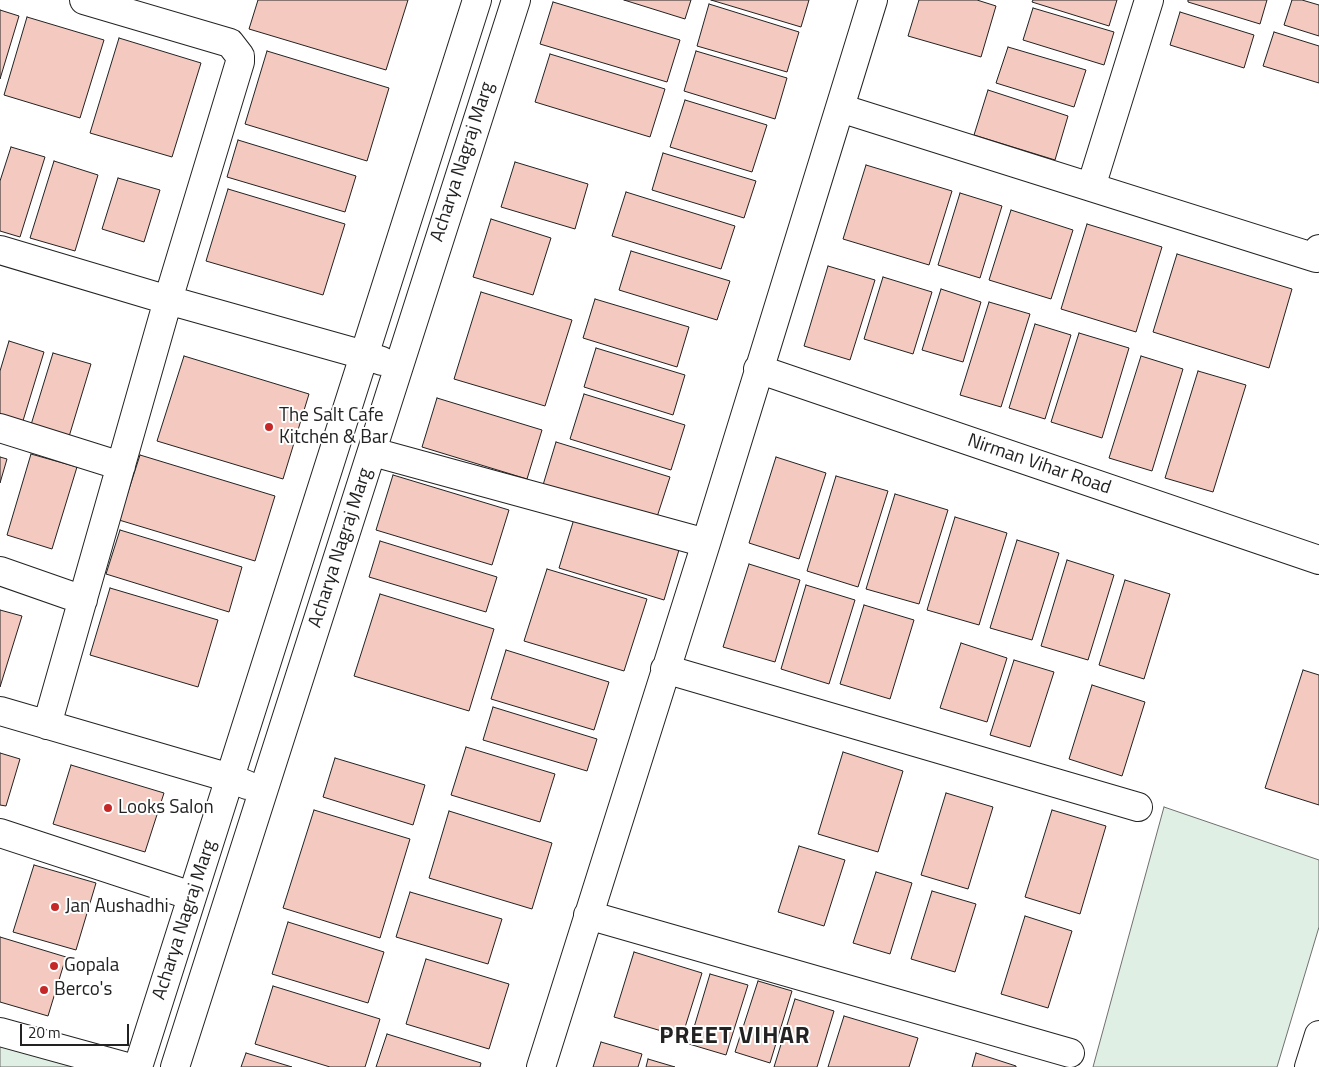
<!DOCTYPE html>
<style>
body{margin:0}
#map{position:relative;width:1319px;height:1067px;overflow:hidden;background:#fff;font-family:"Titillium Web",sans-serif}
canvas{display:block}
.scale{position:absolute;left:20px;top:1024px;width:109px;height:22px;box-sizing:border-box;border:2px solid #222;border-top:0;padding-left:6px;font-size:15px;line-height:18px;white-space:nowrap;color:#222;-webkit-text-stroke:4px #fff;paint-order:stroke}
</style>
<div id="map">
<canvas width="1319" height="1067"></canvas>
<div class="scale">20 m</div>
</div>
<script>
const c = document.querySelector('canvas').getContext('2d');
c.lineJoin = 'round';
function fillPath(path, color) { c.fillStyle = color; c.fill(path, 'evenodd'); }
const toPath = rows => new Path2D(rows.map(r => 'M' + r).join(''));
function strokePath(path, color, width, dash) { c.strokeStyle = color; c.lineWidth = width; c.lineCap = dash ? 'butt' : 'round'; c.setLineDash(dash || []); c.stroke(path); }
function drawText(font, color, halo, rows, align = 'center') {
  c.font = font + ' "Titillium Web",sans-serif'; c.lineWidth = 4; c.setLineDash([]); c.textBaseline = 'middle'; c.strokeStyle = halo; c.fillStyle = color; for (const [text, x, y, turn = 0] of rows) {
    c.save(); c.translate(x, y); c.rotate((+turn || 0) * Math.PI / 180); c.textAlign = isNaN(turn) ? turn : align; if (halo) c.strokeText(text, 0, 0); c.fillText(text, 0, 0); c.restore();
  }
}
const green = toPath([
 [1164,807,1319,860,1319,927,1277,1067,1093,1067,1164,807],
 [0,1024,93,1067,0,1067,0,1024]
]);
fillPath(green, '#e0efe3');
strokePath(green, '#6f6f6f', 1);
const building = toPath([
 [258,0,408,0,386,70,249,29,258,0],
 [624,0,691,0,685,19,624,0],
 [711,0,809,0,801,27,711,0],
 [919,0,977,0,996,6,981,57,908,36,919,0],
 [1033,0,1117,0,1109,26,1032,2,1033,0],
 [1188,0,1267,0,1260,24,1188,2,1188,0],
 [1292,0,1302,0,1319,5,1319,36,1284,25,1292,0],
 [553,2,680,40,667,82,540,44,553,2],
 [709,4,799,32,787,72,697,46,709,4],
 [1033,8,1114,32,1104,65,1023,40,1033,8],
 [0,10,19,16,0,79,0,10],
 [1180,12,1254,35,1244,68,1170,45,1180,12],
 [27,17,104,40,80,118,4,95,27,17],
 [1274,32,1319,46,1319,83,1263,66,1274,32],
 [119,38,201,63,172,157,90,133,119,38],
 [1008,47,1086,70,1074,107,996,83,1008,47],
 [267,51,389,88,367,161,245,124,267,51],
 [696,51,787,78,775,119,684,91,696,51],
 [550,54,665,89,650,137,535,102,550,54],
 [988,90,1068,116,1055,160,974,135,988,90],
 [685,100,767,125,752,172,670,147,685,100],
 [238,140,356,176,345,212,227,177,238,140],
 [11,147,45,157,20,237,0,231,0,181,11,147],
 [663,153,756,181,744,218,652,190,663,153],
 [54,161,98,175,75,251,30,238,54,161],
 [515,162,588,184,575,229,501,207,515,162],
 [866,165,952,191,929,265,843,239,866,165],
 [118,178,160,190,144,242,102,229,118,178],
 [228,189,345,224,323,295,206,261,228,189],
 [626,192,735,226,721,269,612,236,626,192],
 [960,193,1002,206,980,278,938,265,960,193],
 [1011,210,1073,230,1051,299,989,280,1011,210],
 [491,219,551,238,533,295,473,277,491,219],
 [1087,224,1162,247,1136,332,1061,309,1087,224],
 [631,251,730,281,717,320,619,290,631,251],
 [1177,254,1292,289,1269,368,1153,332,1177,254],
 [828,266,875,280,850,360,804,346,828,266],
 [883,277,932,292,913,354,864,339,883,277],
 [941,289,981,302,963,362,922,350,941,289],
 [481,292,572,320,545,406,454,379,481,292],
 [595,299,689,327,677,367,583,338,595,299],
 [989,302,1030,314,1001,407,960,395,989,302],
 [1035,324,1071,335,1045,419,1009,408,1035,324],
 [1079,333,1129,348,1102,438,1051,422,1079,333],
 [9,341,44,352,22,424,0,418,0,371,9,341],
 [596,348,685,375,673,415,584,387,596,348],
 [53,353,91,364,68,440,30,428,53,353],
 [184,356,309,394,283,479,157,441,184,356],
 [1141,356,1183,369,1152,471,1109,458,1141,356],
 [1198,371,1246,385,1213,492,1165,478,1198,371],
 [584,394,685,425,671,470,570,439,584,394],
 [437,398,542,430,527,479,422,447,437,398],
 [556,442,670,477,656,520,543,485,556,442],
 [31,454,77,467,52,549,7,535,31,454],
 [140,455,275,496,255,561,119,520,140,455],
 [0,457,7,459,0,483,0,457],
 [776,457,826,473,799,559,749,543,776,457],
 [393,475,509,510,492,565,376,530,393,475],
 [836,476,888,491,858,587,807,571,836,476],
 [895,494,948,510,919,604,866,589,895,494],
 [955,517,1007,533,979,625,927,610,955,517],
 [574,519,679,550,664,600,559,568,574,519],
 [120,530,242,567,229,612,106,574,120,530],
 [1017,540,1059,553,1032,640,990,628,1017,540],
 [380,541,497,577,486,612,369,577,380,541],
 [1067,560,1114,575,1088,660,1041,646,1067,560],
 [749,564,800,580,775,662,723,647,749,564],
 [547,569,647,599,624,671,524,641,547,569],
 [1125,580,1170,594,1144,679,1099,665,1125,580],
 [806,585,855,600,829,684,781,669,806,585],
 [110,588,218,620,198,687,90,655,110,588],
 [380,594,494,629,469,711,354,676,380,594],
 [864,605,914,620,890,699,840,684,864,605],
 [0,610,22,616,0,687,0,610],
 [961,643,1007,658,987,722,940,708,961,643],
 [506,650,609,682,594,730,491,699,506,650],
 [1014,660,1054,672,1030,747,990,735,1014,660],
 [1303,670,1319,675,1319,805,1265,788,1303,670],
 [1092,685,1145,702,1122,776,1069,759,1092,685],
 [493,707,597,739,587,771,483,740,493,707],
 [466,747,555,774,540,822,451,795,466,747],
 [843,752,903,771,878,852,818,834,843,752],
 [0,753,20,759,6,806,0,805,0,753],
 [335,758,425,785,413,825,323,797,335,758],
 [71,765,164,793,145,852,53,824,71,765],
 [946,793,993,807,968,889,921,875,946,793],
 [314,810,410,839,380,938,283,908,314,810],
 [1052,810,1106,826,1080,914,1025,897,1052,810],
 [449,811,552,843,532,909,429,878,449,811],
 [799,846,845,860,824,926,778,912,799,846],
 [34,865,96,883,76,950,13,932,34,865],
 [876,872,912,883,890,954,853,943,876,872],
 [932,891,976,904,955,972,911,959,932,891],
 [410,892,502,919,488,964,396,937,410,892],
 [1025,916,1072,931,1048,1008,1001,994,1025,916],
 [288,922,384,952,368,1003,272,974,288,922],
 [0,937,66,957,48,1016,0,1002,0,937],
 [634,952,702,973,682,1037,614,1017,634,952],
 [426,959,509,984,489,1049,406,1024,426,959],
 [710,974,748,985,726,1055,689,1044,710,974],
 [758,981,792,991,770,1063,735,1052,758,981],
 [273,986,380,1019,365,1067,330,1067,255,1044,273,986],
 [795,999,834,1011,817,1067,774,1067,795,999],
 [844,1016,918,1038,909,1067,828,1067,844,1016],
 [387,1034,481,1063,480,1067,376,1067,387,1034],
 [601,1042,642,1054,638,1067,593,1067,601,1042],
 [246,1053,292,1067,241,1067,246,1053],
 [976,1053,1016,1066,1016,1067,972,1067,976,1053],
 [648,1059,675,1067,646,1067,648,1059]
]);
fillPath(building, '#f3c9c0');
strokePath(building, '#222', 1);
const minor = toPath([
 [840,108,1316,258,1319,249],
 [1091,187,1149,0],
 [0,250,168,300,364,355,382,361],
 [758,369,1319,560],
 [0,428,121,466],
 [373,452,706,543],
 [0,571,83,600],
 [665,669,1138,807],
 [0,711,230,778,247,785],
 [47,725,168,300,240,62,240,56,230,43,84,0],
 [0,833,192,896],
 [588,915,1070,1053],
 [0,1032,127,1067],
 [138,1067,477,0],
 [175,1067,516,0],
 [541,1067,706,543,873,0],
 [1309,1067,1319,1035]
]);
strokePath(minor, '#222', 30);
strokePath(minor, '#fff', 28);
for (const [x, y, r, color] of [
 [269,427,5,"#c62828"],
 [108,808,5,"#c62828"],
 [55,907,5,"#c62828"],
 [54,966,5,"#c62828"],
 [44,990,5,"#c62828"]
]) { const dot = new Path2D(); dot.arc(x, y, r, 0, 2 * Math.PI); c.fillStyle = color; c.fill(dot); strokePath(dot, '#fff', 2); }
drawText('19px', '#222', '#fff', [
 ["Acharya Nagraj Marg",463,162,-72],
 ["Nirman Vihar Road",1039,465,19],
 ["Acharya Nagraj Marg",341,548,-72],
 ["Acharya Nagraj Marg",185,920,-72]
]);
drawText('19px', '#222', '#fff', [
 ["The Salt Cafe",279,416],
 ["Kitchen & Bar",279,438],
 ["Looks Salon",118,808],
 ["Jan Aushadhi",65,907],
 ["Gopala",64,966],
 ["Berco's",54,990]
], 'left');
c.letterSpacing = '1px';
drawText('bold 24px', '#222', '#fff', [
 ["PREET VIHAR",735,1037]
]);
c.letterSpacing = '0px';
</script>
